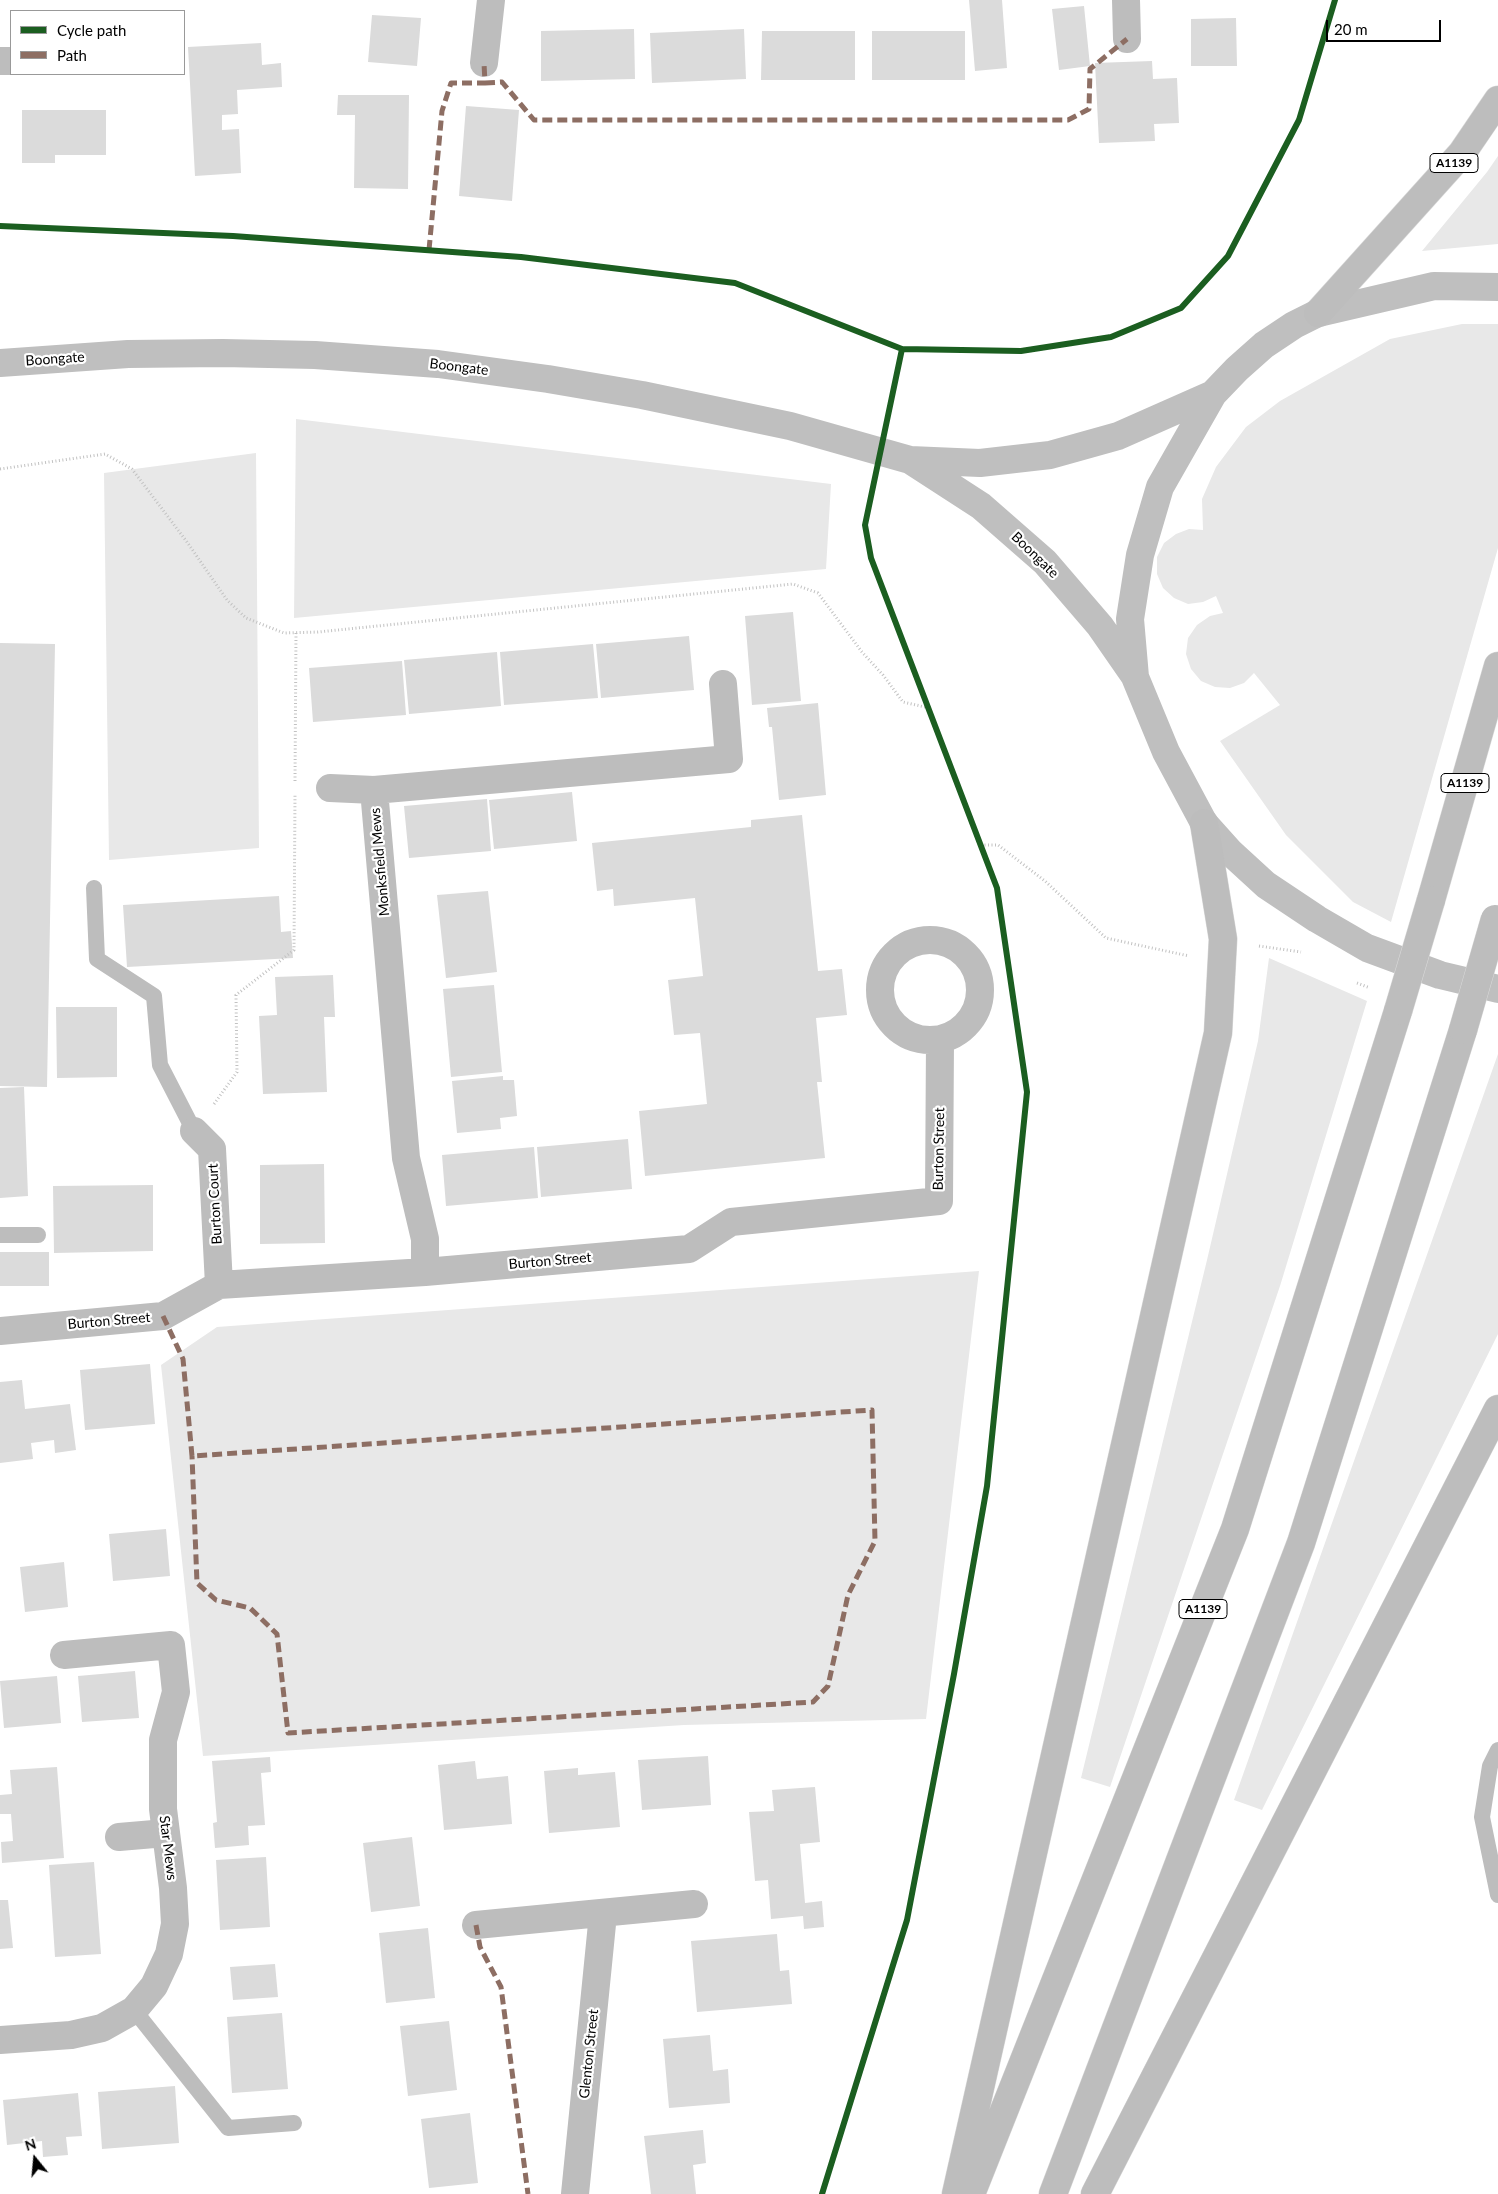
<!DOCTYPE html>
<style>
body{margin:0}
#map{position:relative;width:1498px;height:2194px;overflow:hidden;background:#fff;font-family:Lato,sans-serif}
canvas{display:block}
.legend{position:absolute;left:10px;top:10px;width:175px;height:65px;box-sizing:border-box;background:#fff;border:1px solid #999;margin:0;padding:6px 9px;list-style:none;font-size:15px;color:#000}
.legend li{display:flex;align-items:center;gap:10px;height:25px}
.legend b{width:25px;border:1px solid #999}
.north{position:absolute;left:10px;top:2134px;width:50px;height:50px;-webkit-text-stroke:4px #fff;paint-order:stroke;rotate:343deg;font-size:14px;font-weight:700;line-height:20px;text-align:center;color:#000}
.north::after{content:'';display:block;margin:auto;width:18px;height:22px;background:#000;clip-path:polygon(50% 0,100% 100%,50% 72%,0 100%)}
.scale{position:absolute;left:1326px;top:20px;width:115px;height:22px;box-sizing:border-box;border:2px solid #000;border-top:0;padding-left:6px;font-size:15px;line-height:18px;white-space:nowrap;color:#000;-webkit-text-stroke:4px #fff;paint-order:stroke}
</style>
<div id="map">
<canvas width="1498" height="2194"></canvas>
<ul class="legend">
<li><b style="height:6px;background:#1b5e20"></b>Cycle path</li>
<li><b style="height:6px;background:#8d6e63"></b>Path</li>
</ul>
<div class="north">N</div>
<div class="scale">20 m</div>
</div>
<script>
const c = document.querySelector('canvas').getContext('2d');
c.lineJoin = 'round';
function fillPath(path, color) { c.fillStyle = color; c.fill(path, 'evenodd'); }
const toPath = rows => new Path2D(rows.map(r => 'M' + r).join(''));
function strokePath(path, color, width, dash) { c.strokeStyle = color; c.lineWidth = width; c.lineCap = dash ? 'butt' : 'round'; c.setLineDash(dash || []); c.stroke(path); }
function drawText(font, color, halo, rows, align = 'center') {
  c.font = font + ' Lato,sans-serif'; c.lineWidth = 4.5; c.setLineDash([]); c.textBaseline = 'middle'; c.strokeStyle = halo; c.fillStyle = color; for (const [text, x, y, turn = 0] of rows) {
    c.save(); c.translate(x, y); c.rotate((+turn || 0) * Math.PI / 180); c.textAlign = isNaN(turn) ? turn : align; if (halo) c.strokeText(text, 0, 0); c.fillText(text, 0, 0); c.restore();
  }
}
fillPath(toPath([
 [1498,156,1498,244,1422,251,1487,172],
 [1462,324,1498,324,1498,548,1391,922,1353,902,1286,835,1220,741,1280,705,1254,673,1244,683,1230,688,1215,687,1201,681,1191,669,1186,654,1188,638,1197,625,1210,616,1223,613,1216,596,1203,602,1188,604,1174,598,1163,588,1157,574,1157,557,1164,543,1176,534,1189,529,1203,530,1202,499,1216,467,1246,427,1280,401,1390,339],
 [296,419,831,484,826,569,294,618],
 [256,453,259,848,109,860,104,473],
 [1269,958,1367,1001,1280,1286,1110,1787,1081,1778,1207,1260,1258,1041],
 [1498,1054,1498,1334,1262,1810,1234,1800],
 [979,1271,926,1719,684,1725,203,1756,161,1365,217,1327]
]), '#e8e8e8');
fillPath(toPath([
 [969,0,1002,0,1007,68,975,71],
 [1084,6,1090,66,1059,70,1052,9],
 [372,15,421,18,417,66,368,62],
 [1236,18,1237,66,1191,66,1191,19],
 [634,29,635,79,541,81,541,31],
 [744,29,746,79,652,83,650,33],
 [762,31,855,31,855,80,761,80],
 [872,31,965,31,965,80,872,80],
 [261,43,262,65,281,63,282,87,237,90,238,114,222,115,222,130,239,129,241,173,195,176,188,47],
 [1152,61,1153,79,1177,78,1179,123,1154,124,1155,141,1099,143,1095,63],
 [338,95,409,95,408,189,354,188,355,115,337,115],
 [466,106,519,110,512,201,459,196],
 [22,110,106,110,106,155,55,155,55,163,22,163],
 [793,612,801,701,752,705,745,616],
 [689,636,694,690,601,698,596,644],
 [0,643,55,644,47,1087,0,1086],
 [593,644,598,698,504,705,500,652],
 [497,652,501,706,409,714,404,660],
 [402,661,406,715,313,722,309,668],
 [818,703,826,795,779,800,772,727,769,727,767,708],
 [572,792,577,841,494,849,489,800],
 [487,799,491,851,409,858,404,806],
 [802,815,818,971,842,969,847,1015,816,1018,822,1082,817,1082,825,1158,645,1176,639,1111,707,1104,700,1033,674,1035,668,980,703,976,695,898,614,906,613,889,597,891,592,843,751,827,751,820],
 [488,891,497,972,446,978,437,895],
 [279,896,281,932,291,931,293,958,127,967,123,905],
 [333,975,335,1017,324,1017,327,1092,263,1094,259,1016,277,1015,275,977],
 [494,985,502,1072,451,1077,443,989],
 [56,1007,117,1007,117,1077,57,1078],
 [503,1076,503,1080,514,1080,517,1116,500,1118,501,1129,457,1133,452,1081],
 [24,1087,28,1196,0,1198,0,1088],
 [628,1139,632,1189,541,1197,537,1147],
 [534,1147,538,1198,446,1206,442,1155],
 [324,1164,325,1243,260,1244,260,1165],
 [153,1185,153,1251,54,1253,53,1186],
 [0,1252,49,1252,49,1286,0,1286],
 [150,1364,155,1424,85,1430,80,1370],
 [22,1380,25,1409,70,1404,76,1450,55,1453,54,1440,31,1443,33,1459,0,1463,0,1382],
 [166,1529,170,1576,113,1581,109,1534],
 [64,1562,68,1607,25,1612,20,1567],
 [135,1671,139,1718,82,1722,78,1676],
 [57,1676,61,1723,4,1728,0,1681],
 [708,1756,711,1805,642,1810,638,1760],
 [270,1757,271,1772,261,1773,265,1825,248,1826,249,1845,215,1848,213,1823,217,1822,212,1761],
 [475,1761,477,1779,508,1776,512,1824,444,1830,438,1765],
 [57,1767,64,1858,2,1863,1,1842,13,1841,11,1814,0,1814,0,1795,12,1794,10,1770],
 [578,1768,578,1775,615,1772,620,1827,549,1833,544,1771],
 [815,1787,820,1842,800,1844,805,1903,822,1901,824,1927,804,1929,803,1916,771,1919,768,1880,755,1881,749,1812,774,1811,772,1790],
 [412,1837,420,1906,371,1912,363,1843],
 [266,1857,270,1927,220,1930,216,1860],
 [94,1862,101,1954,55,1957,49,1865],
 [0,1900,8,1900,13,1948,0,1949],
 [428,1928,435,1998,386,2003,379,1933],
 [777,1934,780,1971,789,1970,792,2004,697,2012,691,1941],
 [275,1964,278,1997,233,2000,230,1967],
 [282,2013,288,2089,232,2093,227,2017],
 [449,2021,457,2090,408,2096,400,2026],
 [710,2035,713,2071,728,2069,730,2103,669,2108,663,2039],
 [175,2086,179,2143,102,2149,98,2092],
 [78,2093,82,2136,66,2137,68,2155,43,2157,42,2141,7,2145,3,2100],
 [470,2113,478,2183,429,2188,421,2119],
 [703,2130,706,2163,693,2165,696,2194,651,2194,644,2136]
]), '#dbdbdb');
const highway = toPath([
 [1318,313,1462,153,1498,100],
 [1431,900,1498,666],
 [956,2194,1218,1033,1223,939,1204,823],
 [971,2194,1235,1529,1398,1011],
 [1053,2194,1301,1543,1463,1030],
 [1095,2194,1498,1409]
]);
strokePath(highway, '#dbdbdb', 29);
strokePath(toPath([
 [0,469,105,454,132,469,187,542,227,600,246,618,284,633,318,632,793,584,818,593,862,652,883,675,903,702,929,708],
 [295,781,296,632],
 [981,845,998,845,1045,881,1106,938,1189,956],
 [1259,946,1301,952],
 [1357,983,1370,988],
 [214,1104,237,1072,236,995,294,950,295,795]
]), '#c2c2c2', 3, [1, 2.5]);
strokePath(toPath([
 [94,888,97,959,154,996,160,1065,194,1131],
 [0,1235,38,1235],
 [1498,1750,1490,1766,1482,1817,1498,1895],
 [134,2010,228,2128,294,2123]
]), '#bdbdbd', 16);
strokePath(toPath([
 [1126,0,1127,39],
 [0,61,11,61],
 [484,63,491,0],
 [330,788,374,790],
 '880 990a50 50 0 1 1 100 0a50 50 0 1 1-100 0Z',
 [194,1131,212,1149,219,1285],
 [425,1272,425,1239,406,1158,374,790,729,759,723,684],
 [0,1331,163,1316,219,1285,425,1272,689,1249,731,1222,939,1201,940,1040],
 [119,1837,166,1833],
 [476,1925,694,1904],
 [0,2040,71,2035,102,2028,134,2010,154,1986,169,1954,175,1924,173,1888,163,1809,163,1740,176,1692,171,1645,64,1655],
 [575,2194,603,1914]
]), '#bdbdbd', 28);
strokePath(toPath([
 [1498,287,1434,286,1318,313,1294,325,1264,345,1237,369,1213,394,1160,487,1140,555,1130,619,1135,677,1166,752,1204,823,1230,852,1266,885,1317,919,1367,948,1440,975,1498,989],
 [0,363,128,354,223,353,315,355,438,364,548,379,642,395,790,426,910,460,980,463,1050,455,1118,436,1213,394],
 [910,460,981,506,1045,562,1100,626,1134,675]
]), '#bfbfbf', 28);
strokePath(highway, '#bdbdbd', 28);
const highwayBridge = toPath([
 [1398,1011,1431,900],
 [1463,1030,1495,919]
]);
strokePath(highwayBridge, '#dbdbdb', 29, []);
strokePath(highwayBridge, '#bdbdbd', 28);
strokePath(toPath([
 [485,83,502,82,534,120,1068,120,1089,109,1090,69,1127,39],
 [429,250,442,111,451,83,485,83,484,63],
 [163,1316,183,1359,192,1456,872,1410,875,1541,848,1595,828,1686,813,1702,288,1733,277,1634,250,1608,216,1600,197,1583,192,1456],
 [476,1925,480,1947,501,1987,528,2194]
]), '#8d6e63', 5, [10, 5]);
strokePath(toPath([
 [0,226,233,236,521,257,735,283,902,349,1021,351,1111,337,1181,308,1228,256,1299,120,1335,0],
 [822,2194,907,1920,954,1674,987,1486,1027,1092,997,888,871,558,865,525,902,349]
]), '#1b5e20', 6);
for (const [x, y, w] of [
 [1454,163,48],
 [1465,783,48],
 [1203,1609,48]
]) { const box = new Path2D(); box.roundRect(x - w / 2, y - 9.5, w, 19, 4); c.fillStyle = '#fff'; c.fill(box); strokePath(box, '#000', 1); }
drawText('bold 12px', '#000', null, [
 ["A1139",1454,163],
 ["A1139",1465,783],
 ["A1139",1203,1609]
]);
drawText('14px', '#000', '#fff', [
 ["Boongate",55,359,-4],
 ["Boongate",459,367,7],
 ["Boongate",1035,555,44],
 ["Monksfield Mews",380,862,-95],
 ["Burton Street",939,1149,-89],
 ["Burton Court",215,1204,-93],
 ["Burton Street",550,1261,-5],
 ["Burton Street",109,1321,-5],
 ["Star Mews",168,1848,83],
 ["Glenton Street",589,2054,-84]
]);
</script>
